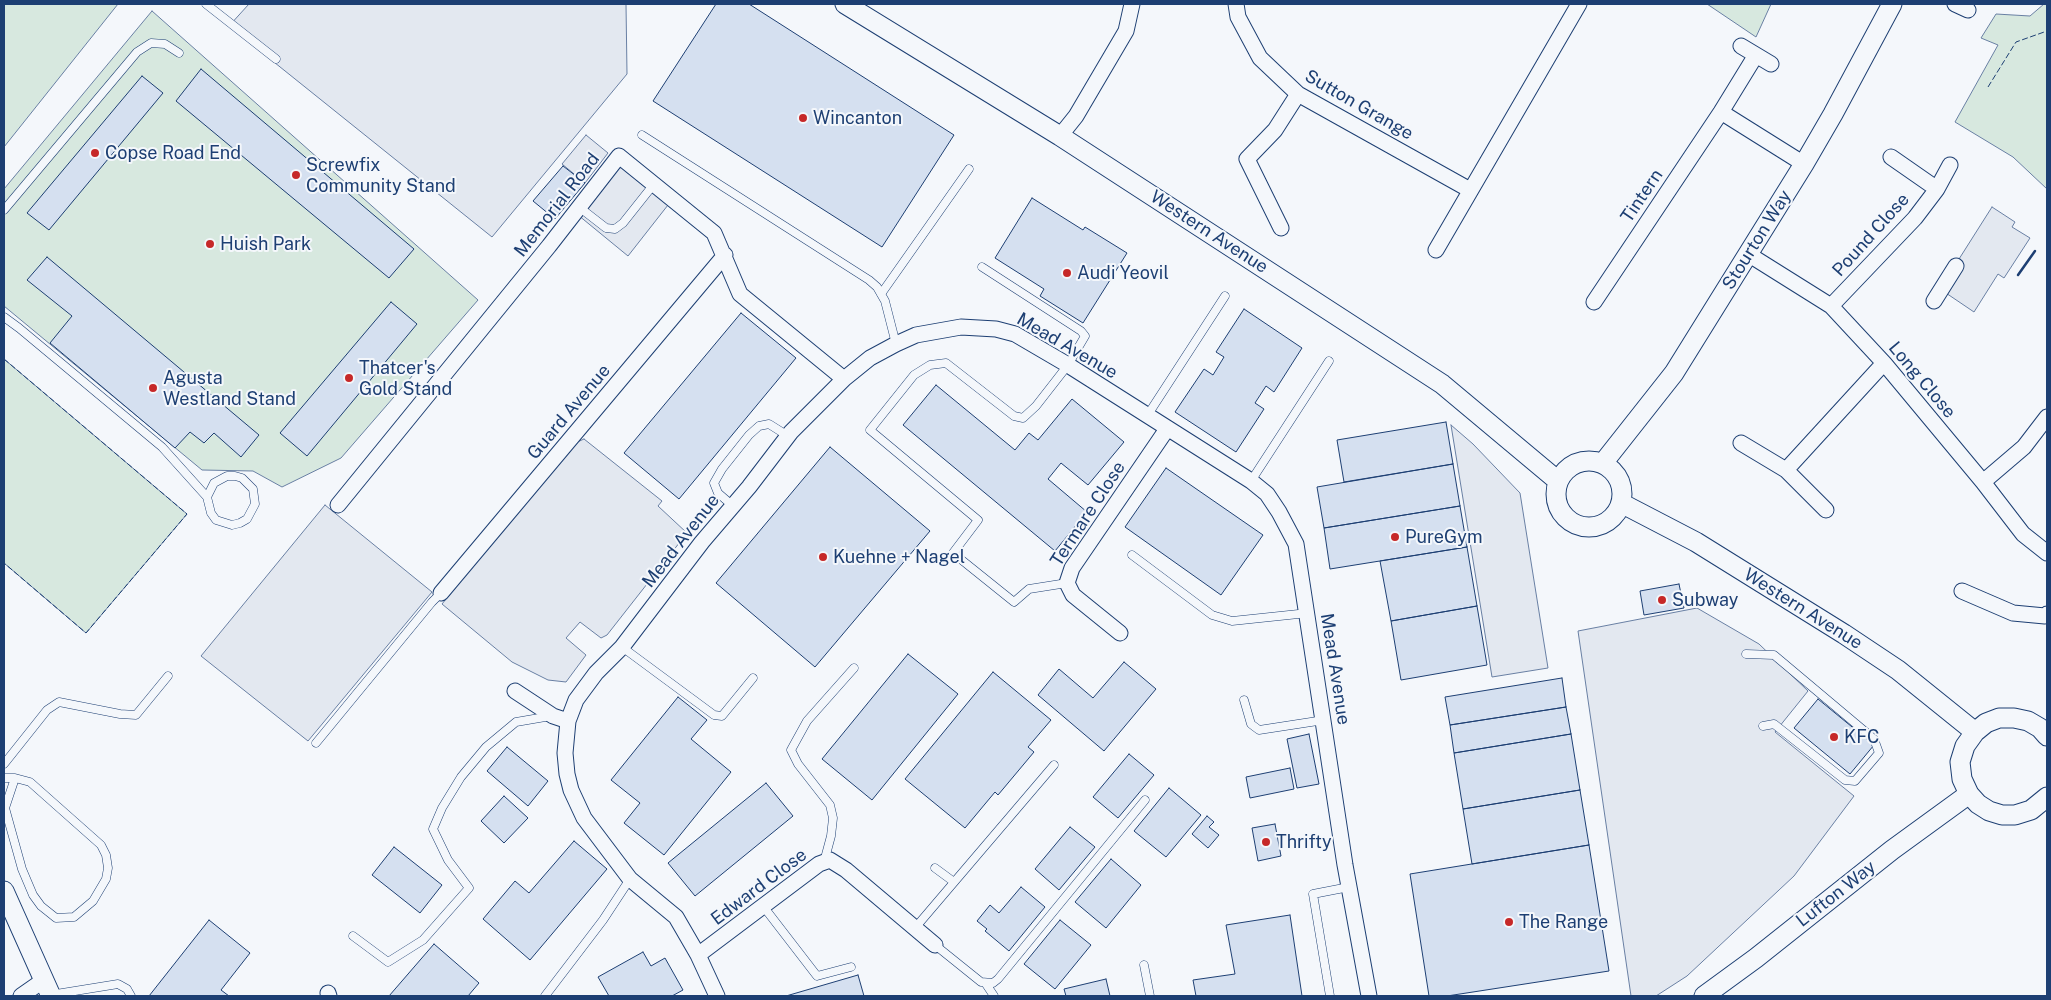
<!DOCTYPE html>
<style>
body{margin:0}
#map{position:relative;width:2051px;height:1000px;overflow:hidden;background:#f4f7fb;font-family:"Public Sans",sans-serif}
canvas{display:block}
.frame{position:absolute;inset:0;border:5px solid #1d3f73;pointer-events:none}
</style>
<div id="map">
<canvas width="2051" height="1000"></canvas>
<div class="frame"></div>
</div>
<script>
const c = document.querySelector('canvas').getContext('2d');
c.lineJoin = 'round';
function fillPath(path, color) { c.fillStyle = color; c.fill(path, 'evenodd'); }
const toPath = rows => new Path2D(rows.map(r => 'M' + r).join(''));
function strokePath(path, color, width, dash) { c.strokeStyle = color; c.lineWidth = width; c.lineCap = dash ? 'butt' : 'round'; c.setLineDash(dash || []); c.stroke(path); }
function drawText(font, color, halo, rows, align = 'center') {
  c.font = font + ' "Public Sans",sans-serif'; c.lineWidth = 4; c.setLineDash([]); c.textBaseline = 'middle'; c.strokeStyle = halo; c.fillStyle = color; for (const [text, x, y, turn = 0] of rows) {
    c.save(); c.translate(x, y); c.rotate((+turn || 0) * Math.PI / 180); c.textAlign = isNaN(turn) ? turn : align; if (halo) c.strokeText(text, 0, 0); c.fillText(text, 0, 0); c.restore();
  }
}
const green = toPath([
 [4,4,118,4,4,147,4,4],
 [1707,4,1771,4,1756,37,1707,4],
 [2044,4,2047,4,2047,189,2013,157,1955,122,1998,45,1981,38,1996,14,2030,16,2044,4],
 [152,11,478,300,341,458,282,487,253,471,202,470,4,306,4,189,152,11],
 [4,359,187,514,86,633,4,563,4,359]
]);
fillPath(green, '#d7e8df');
strokePath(green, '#687fa3', 1);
const parking = toPath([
 [249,4,626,4,627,74,492,237,229,26,249,4],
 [586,135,608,153,585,183,562,164,586,135],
 [618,165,668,205,628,256,578,215,618,165],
 [1992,207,2015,222,2012,227,2030,238,2004,278,1998,274,1974,312,1940,289,1992,207],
 [1451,425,1473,444,1520,493,1548,668,1492,677,1451,425],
 [584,439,662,501,658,506,687,533,607,635,601,638,580,622,566,638,586,655,566,682,548,680,512,662,442,604,573,444,584,439],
 [325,505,432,592,308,741,201,656,325,505],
 [1697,608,1759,644,1808,691,1775,732,1854,796,1794,876,1687,976,1656,996,1631,996,1578,631,1697,608]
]);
fillPath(parking, '#e3e8f0');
strokePath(parking, '#687fa3', 1);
const building = toPath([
 [716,4,749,4,954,135,882,247,653,101,716,4],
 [201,69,414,249,389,278,176,101,201,69],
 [142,76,163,93,49,230,27,213,142,76],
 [563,166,585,183,555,219,533,201,563,166],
 [1032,198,1083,230,1085,227,1127,253,1083,323,1040,296,1044,289,995,258,1032,198],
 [47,257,259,435,241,457,214,433,204,443,190,432,175,448,50,343,72,316,27,280,47,257],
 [391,302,417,324,307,456,280,433,391,302],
 [1244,309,1302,348,1274,392,1266,386,1255,403,1264,409,1236,452,1175,412,1204,369,1213,375,1224,357,1216,352,1244,309],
 [741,313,796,358,679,499,624,453,741,313],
 [936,385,1015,450,1029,433,1038,440,1072,399,1124,442,1088,485,1061,463,1048,479,1087,512,1055,551,903,425,936,385],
 [1446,422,1453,464,1344,482,1337,440,1446,422],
 [830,447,930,531,815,667,716,583,830,447],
 [1453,464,1460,506,1324,528,1317,487,1453,464],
 [1166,468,1263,535,1221,595,1125,527,1166,468],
 [1460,506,1467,547,1330,569,1324,528,1460,506],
 [1467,547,1477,606,1391,621,1380,561,1467,547],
 [1679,584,1684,608,1644,615,1640,591,1679,584],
 [1477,606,1487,665,1401,680,1391,621,1477,606],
 [908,654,958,694,872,800,822,759,908,654],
 [1124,662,1156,689,1104,751,1038,695,1059,669,1093,698,1124,662],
 [993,672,1051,720,1028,747,1034,752,998,795,995,792,965,828,905,779,993,672],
 [1562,678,1566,707,1450,725,1445,697,1562,678],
 [678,697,707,720,691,739,731,772,664,855,624,823,640,803,611,780,678,697],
 [1818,699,1874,745,1850,774,1794,728,1818,699],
 [1566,707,1571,734,1454,753,1450,725,1566,707],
 [1309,734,1319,784,1297,788,1287,739,1309,734],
 [1571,734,1580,790,1463,809,1454,753,1571,734],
 [507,747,548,781,528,806,487,771,507,747],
 [1129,754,1154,775,1118,818,1093,797,1129,754],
 [1290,768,1294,789,1250,798,1246,777,1290,768],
 [766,783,793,816,695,896,668,863,766,783],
 [1169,788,1201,815,1166,857,1134,831,1169,788],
 [1580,790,1589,845,1472,864,1463,809,1580,790],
 [504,796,528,818,504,843,481,821,504,796],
 [1207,816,1214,822,1209,827,1219,835,1208,848,1192,834,1207,816],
 [1275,824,1281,856,1258,861,1252,828,1275,824],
 [1070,827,1095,847,1059,890,1035,869,1070,827],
 [574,841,607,869,530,960,483,919,515,881,529,893,574,841],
 [1589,845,1609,971,1447,996,1429,996,1410,874,1589,845],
 [394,847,442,885,420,913,372,875,394,847],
 [1111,859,1141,885,1106,928,1075,902,1111,859],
 [1021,887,1045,907,1009,951,985,931,987,929,977,921,990,905,999,913,1021,887],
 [1290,915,1302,996,1196,996,1193,980,1235,974,1226,925,1290,915],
 [209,920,250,953,221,990,229,996,149,996,209,920],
 [1060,920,1091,945,1055,989,1024,964,1060,920],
 [434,944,479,983,468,996,389,996,434,944],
 [643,952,651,966,665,958,683,990,672,996,609,996,598,977,643,952],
 [858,975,864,996,786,996,858,975],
 [1106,979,1110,996,1066,996,1064,989,1106,979]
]);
fillPath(building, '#d5e0f0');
strokePath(building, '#1d3f73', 1);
const service = toPath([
 [206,4,276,59],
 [642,135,869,280,877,287,885,301,896,344],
 [579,207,606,228,615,229,623,223,654,184],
 [4,210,137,52,151,43,165,44,179,53],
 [982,267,1081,331,1085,336,1068,365,1036,406,1023,418,1014,416,946,363,930,365,914,375,870,430,978,520,953,553,1014,602,1029,589,1067,583],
 [881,294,969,169],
 [4,317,19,328,162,447,207,497,211,513,216,520,232,525,240,523,247,519,255,504,253,489,242,478,235,476,227,476,214,483,207,497],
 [1147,416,1225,296],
 [1251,481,1329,361],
 [733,506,718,493,714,483,722,469,749,435,759,426,769,424,788,436],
 [1132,555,1212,615,1232,621,1308,613],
 [622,647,714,715,722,716,753,678],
 [1746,654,1774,655,1874,739,1879,753,1855,781,1845,780,1774,724,1763,726],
 [1244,700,1251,724,1259,730,1324,720],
 [316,743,432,602,441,593],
 [4,764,47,710,59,702,120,714,136,715,168,676],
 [4,778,15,778,30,782,101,845,106,855,108,868,106,879,93,901,74,917,56,918,41,906,33,895,22,869,5,808,15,778],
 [824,862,831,836,833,818,830,805,798,764,791,750,807,721,854,668],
 [935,868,954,882],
 [763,906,817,976,851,967],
 [915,928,1054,765],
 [353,936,388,962,423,940,469,888,448,860,433,829,442,808,461,777,486,747,516,722,551,716],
 [935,945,981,982,993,983,998,979,1145,800],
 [1144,965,1150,996],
 [986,984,994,996],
 [50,995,118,984,127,989,131,996],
 [545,996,603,920,630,879],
 [1330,996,1313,894,1349,887]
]);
const minor = toPath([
 [1236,4,1238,17,1260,58,1298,94,1470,190],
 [1955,4,1968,10],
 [1741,46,1771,64],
 [1721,112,1804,164],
 [1060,136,1076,116,1126,31,1132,4],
 [1937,189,1950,165],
 [1281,228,1247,159,1275,130,1298,94],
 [1436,250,1579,4],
 [1748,254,1831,306,1884,363,1983,482,2023,534,2047,553],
 [1934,301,1956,266],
 [1594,302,1721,112,1756,55],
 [1831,306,1915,218,1937,189,1891,157],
 [1741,443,1786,470,1826,510],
 [1786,470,1884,363],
 [1983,482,2024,447,2047,417],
 [338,505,549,246,619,156,714,233,740,294,844,379],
 [1962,591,2013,613,2045,616,2047,614],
 [441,593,725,255],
 [1120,633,1073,595,1067,583,1072,568,1167,429],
 [515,691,553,716,568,721],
 [698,955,819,864,830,860,846,870,935,945],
 [328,993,329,996],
 [21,996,44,980],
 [717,996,698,955,676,917,630,879,584,818,571,790,567,774,565,753,568,721,576,700,596,673,622,647,702,542,749,487,791,432,844,379,870,358,896,344,916,335,961,327,996,329,1015,334,1068,365,1251,481,1267,494,1279,512,1296,544,1345,865,1369,996]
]);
const tertiary = toPath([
 [845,4,1060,136,1442,384,1558,481],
 '1556 494a33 33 0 1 1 66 0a33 33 0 1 1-66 0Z',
 [1603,463,1674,373,1804,164,1833,114,1892,4],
 [1621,503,1696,542,1844,634,1898,670,1975,732],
 [2047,736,2040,728,2028,721,2014,718,1999,718,1986,723,1975,732,1965,746,1960,762,1962,779,1969,794,1978,804,1989,811,2002,815,2015,815,2031,810,2047,797],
 [4,891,51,996],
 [1704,996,1756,958,1892,850,1969,794]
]);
strokePath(service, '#1d3f73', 9);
strokePath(minor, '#1d3f73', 17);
strokePath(tertiary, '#1d3f73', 21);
strokePath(service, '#f4f7fb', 8);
strokePath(minor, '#f4f7fb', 15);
strokePath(tertiary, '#f4f7fb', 19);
strokePath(toPath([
 [1988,87,2016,42,2047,31],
 [4,359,187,514,86,633,4,563]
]), '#1d3f73', 1, [6, 2.5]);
strokePath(toPath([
 [2018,275,2035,251]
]), '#1d3f73', 2.5);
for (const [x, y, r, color] of [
 [803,118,5,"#c62828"],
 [95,153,5,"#c62828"],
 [296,175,5,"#c62828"],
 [210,244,5,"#c62828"],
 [1067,273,5,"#c62828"],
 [349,378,5,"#c62828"],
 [153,388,5,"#c62828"],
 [1395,537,5,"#c62828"],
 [823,557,5,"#c62828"],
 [1662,600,5,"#c62828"],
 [1834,737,5,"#c62828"],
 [1266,842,5,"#c62828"],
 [1509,922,5,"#c62828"]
]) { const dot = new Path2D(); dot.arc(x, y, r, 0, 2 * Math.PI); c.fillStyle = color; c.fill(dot); strokePath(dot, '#f4f7fb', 2); }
drawText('18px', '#1d3f73', '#f4f7fb', [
 ["Sutton Grange",1359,105,30],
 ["Tintern",1642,196,-56],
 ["Memorial Road",557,205,-52],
 ["Western Avenue",1209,232,33],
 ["Pound Close",1871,235,-48],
 ["Stourton Way",1757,240,-58],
 ["Mead Avenue",1067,346,30],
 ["Long Close",1922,380,50],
 ["Guard Avenue",569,412,-50],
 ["Termare Close",1088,514,-57],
 ["Mead Avenue",681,541,-52],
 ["Western Avenue",1803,609,32],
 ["Mead Avenue",1335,669,81],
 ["Edward Close",759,887,-37],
 ["Lufton Way",1836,894,-38]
]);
drawText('18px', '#1d3f73', '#f4f7fb', [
 ["Wincanton",813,118],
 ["Copse Road End",105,153],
 ["Screwfix",306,165],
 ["Community Stand",306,186],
 ["Huish Park",220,244],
 ["Audi Yeovil",1077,273],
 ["Thatcer's",359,368],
 ["Gold Stand",359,389],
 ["Agusta",163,378],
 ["Westland Stand",163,399],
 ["PureGym",1405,537],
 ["Kuehne + Nagel",833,557],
 ["Subway",1672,600],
 ["KFC",1844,737],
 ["Thrifty",1276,842],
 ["The Range",1519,922]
], 'left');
</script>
